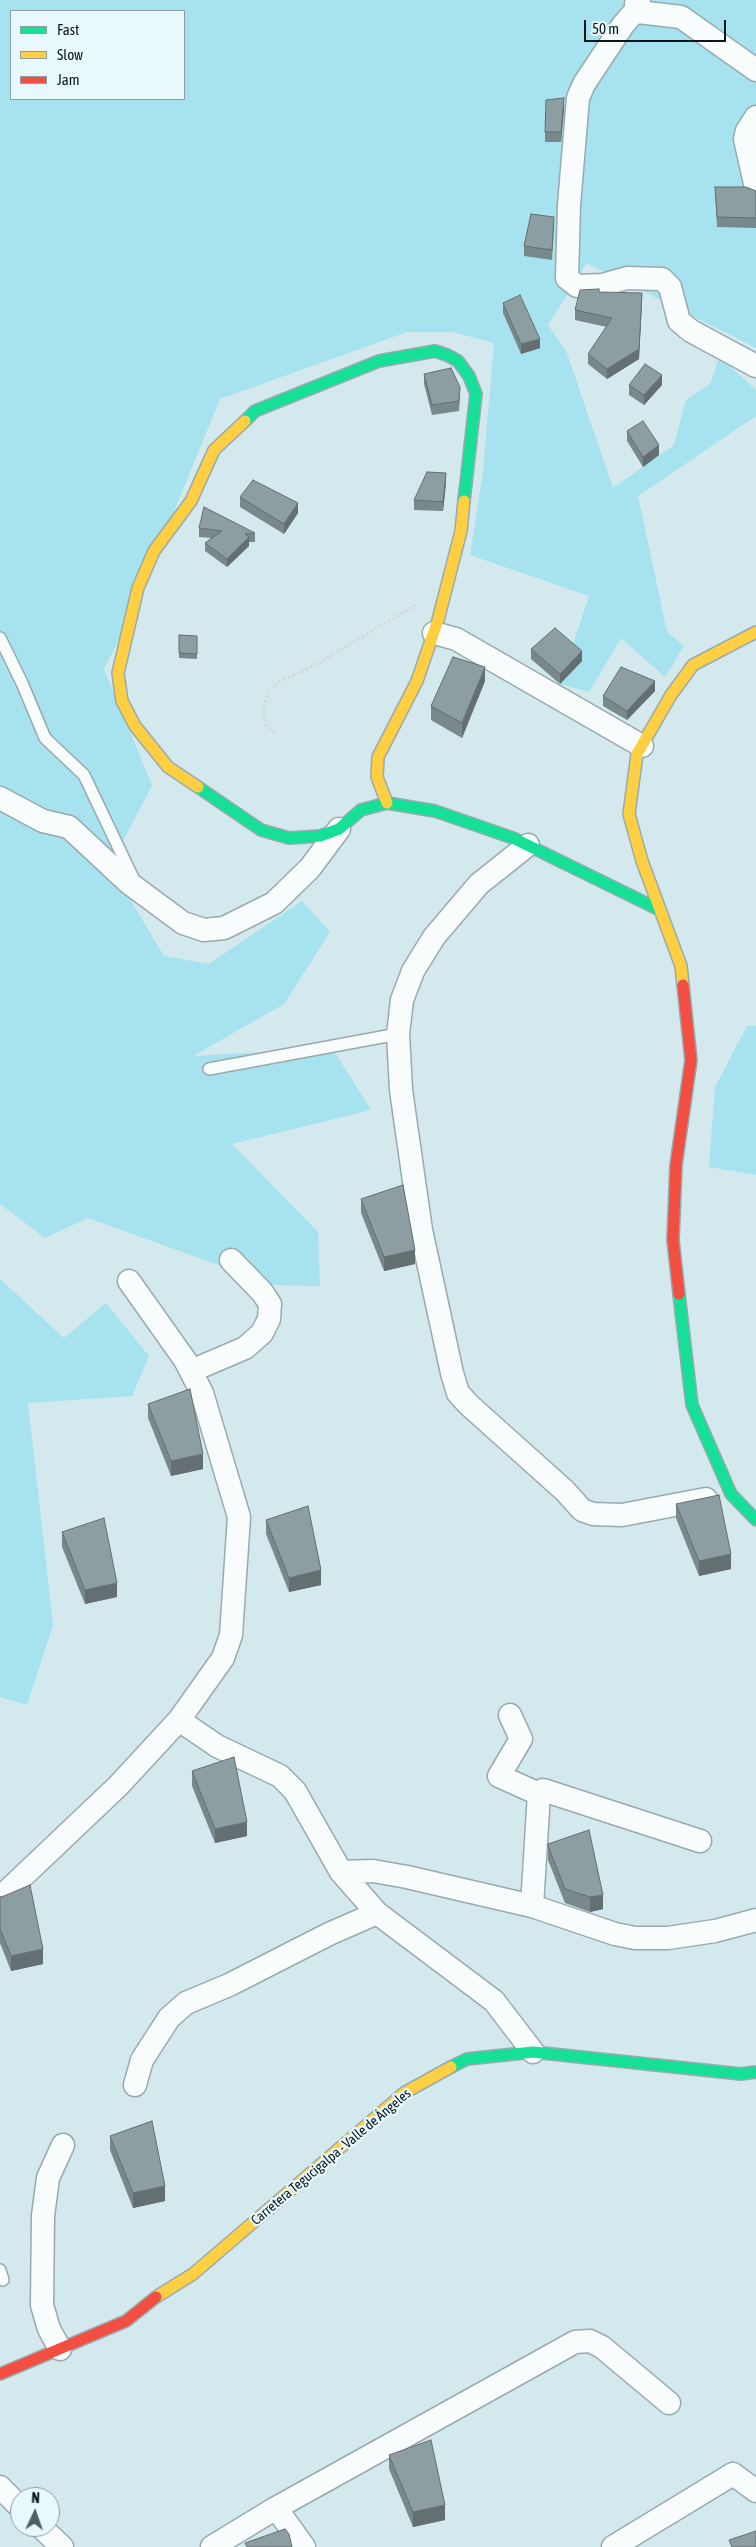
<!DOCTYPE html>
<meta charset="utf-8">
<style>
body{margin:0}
#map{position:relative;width:756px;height:2547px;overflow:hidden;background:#d3e9ee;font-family:"Asap Condensed",sans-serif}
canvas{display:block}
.legend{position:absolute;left:10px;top:10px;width:175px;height:90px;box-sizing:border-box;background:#e9f8fc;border:1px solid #8f9ea2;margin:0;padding:6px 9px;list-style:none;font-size:15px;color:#08171a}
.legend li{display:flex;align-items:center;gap:10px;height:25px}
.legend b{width:25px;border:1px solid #8f9ea2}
.north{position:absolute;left:10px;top:2487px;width:50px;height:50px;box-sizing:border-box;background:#e9f8fc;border:1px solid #8f9ea2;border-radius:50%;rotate:3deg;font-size:14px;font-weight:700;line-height:20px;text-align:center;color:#08171a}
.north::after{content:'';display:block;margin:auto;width:18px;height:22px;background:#4f6064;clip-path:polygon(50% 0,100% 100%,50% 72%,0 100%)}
.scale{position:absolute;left:584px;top:20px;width:142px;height:22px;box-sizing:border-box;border:2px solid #08171a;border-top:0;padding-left:6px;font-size:15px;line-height:18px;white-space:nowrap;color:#08171a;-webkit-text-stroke:4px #e9f8fc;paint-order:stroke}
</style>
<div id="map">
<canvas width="756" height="2547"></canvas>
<ul class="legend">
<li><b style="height:6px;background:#16e098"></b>Fast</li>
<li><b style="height:6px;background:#ffcf43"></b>Slow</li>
<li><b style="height:6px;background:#f24e42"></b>Jam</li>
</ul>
<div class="north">N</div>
<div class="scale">50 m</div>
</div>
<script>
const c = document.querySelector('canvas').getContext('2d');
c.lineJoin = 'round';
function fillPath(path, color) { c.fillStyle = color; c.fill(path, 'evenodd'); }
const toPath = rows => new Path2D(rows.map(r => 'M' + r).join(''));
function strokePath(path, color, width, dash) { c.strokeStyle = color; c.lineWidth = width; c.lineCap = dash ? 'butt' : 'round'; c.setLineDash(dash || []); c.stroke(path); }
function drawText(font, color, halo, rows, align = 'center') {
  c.font = font + ' "Asap Condensed",sans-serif'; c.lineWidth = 4.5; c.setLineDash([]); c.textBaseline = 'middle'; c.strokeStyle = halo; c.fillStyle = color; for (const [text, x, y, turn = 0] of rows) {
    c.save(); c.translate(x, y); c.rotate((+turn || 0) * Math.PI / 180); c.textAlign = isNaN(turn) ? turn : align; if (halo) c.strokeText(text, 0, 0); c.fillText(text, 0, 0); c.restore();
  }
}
fillPath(toPath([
 [0,0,756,0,756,348,587,263,548,325,567,353,613,488,674,445,686,400,711,383,719,356,756,390,756,416,638,496,667,632,684,646,665,677,621,638,589,692,560,684,589,596,470,555,483,472,494,343,453,332,407,332,220,399,132,614,104,669,152,785,110,866,164,956,209,964,302,901,330,932,284,1004,193,1056,332,1048,371,1110,232,1144,318,1232,320,1286,274,1285,88,1218,45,1238,0,1204],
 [11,11,184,11,184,99,11,99],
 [747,1026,756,1026,756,1175,709,1167,715,1087],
 [0,1279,64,1338,106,1303,149,1356,132,1396,28,1403,53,1625,27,1705,0,1697]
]), '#a7e2ef');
const lane = toPath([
 [0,638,22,683,45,738,84,775,134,880],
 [209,1069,398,1034],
 [0,2270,3,2280]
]);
const street = toPath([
 [639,0,636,4,638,12,681,17,756,70],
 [637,9,623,25,584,84,578,98,569,205,567,278,577,286,602,285,627,278,662,279,670,287,679,321,691,331,756,366],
 [756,117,747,131,745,139,756,188],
 [434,633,456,639,642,746],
 [0,798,43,821,69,827,129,883,183,923,204,930,224,928,274,903,310,868,339,829],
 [528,845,479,884,434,937,413,971,402,1000,398,1034,401,1090,421,1230,452,1373,458,1393,469,1405,565,1491,582,1510,593,1514,622,1515,706,1499],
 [191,1371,245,1348,262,1333,269,1319,270,1304,262,1292,231,1260],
 [510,1715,521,1739,499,1776,539,1794],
 [179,1720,217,1746,280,1776,295,1791,341,1872,377,1913,494,2001,533,2052],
 [341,1872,373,1871,407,1877,532,1906,615,1934,635,1938,668,1938,715,1931,756,1920],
 [0,1898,118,1786,179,1720,223,1658,231,1635,239,1517,202,1393,185,1360,129,1281],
 [532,1906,539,1794,543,1790,700,1841],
 [135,2085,142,2060,169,2018,186,2003,229,1985,329,1934,377,1913],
 [60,2349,49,2329,42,2305,43,2216,48,2178,63,2145],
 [0,2487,20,2507],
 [276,2508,304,2547],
 [41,2527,62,2547],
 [212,2547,276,2508,575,2342,590,2341,602,2347,669,2403],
 [613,2547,733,2474,756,2491]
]);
const fast = toPath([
 [245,421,255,411,379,361,435,351,447,355,458,361,469,376,476,394,464,501],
 [198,787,261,830,289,838,320,836,339,829,361,810,387,803,435,811,513,838,660,910],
 [679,1294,692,1405,731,1494,756,1520],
 [451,2067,467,2059,533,2052,741,2074,756,2072]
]);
const slow = toPath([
 [198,787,168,767,135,726,122,701,118,673,138,588,154,551,191,501,214,450,245,421],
 [387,803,377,777,378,757,417,681,438,620,461,531,464,501],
 [683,985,681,966,642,861,629,814,637,754,671,695,693,665,756,632],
 [156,2297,193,2274,404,2093,451,2067]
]);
const jam = toPath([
 [679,1294,673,1240,676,1165,691,1060,683,985],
 [0,2374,126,2321,156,2297]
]);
strokePath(lane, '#99aaae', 14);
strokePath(street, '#99aaae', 25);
strokePath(fast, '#99aaae', 14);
strokePath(slow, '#99aaae', 14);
strokePath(jam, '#99aaae', 14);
strokePath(toPath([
 [275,732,267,727,264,720,264,704,270,690,283,679,304,671,418,604]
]), '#d2d9da', 3, [2.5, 2.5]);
strokePath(lane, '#f8fcfc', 11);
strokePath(street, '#f8fcfc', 22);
strokePath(fast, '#16e098', 11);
strokePath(slow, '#ffcf43', 11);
strokePath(jam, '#f24e42', 11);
fillPath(toPath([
 [564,108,561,142,545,142,545,132],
 [715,187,756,191,756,228,717,227],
 [554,226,552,260,524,256,524,246],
 [599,292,642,303,639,359,607,379,588,364,588,354,607,327,575,320,575,310],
 [503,303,540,348,521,354,503,313],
 [424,374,460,397,459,411,432,415,424,384],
 [629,385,662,385,644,405,629,395],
 [627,431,659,455,643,467,627,441],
 [446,483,443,511,414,510,414,500],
 [240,497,298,513,284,534,240,507],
 [199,528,255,533,255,542,249,542,249,546,227,567,205,551,205,543,211,538,199,537],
 [179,635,197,636,197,659,179,658],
 [531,649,582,661,560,684,531,659],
 [485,681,462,738,431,720,431,706],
 [655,691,627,720,603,706,603,696],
 [361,1199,415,1264,384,1271,361,1213],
 [148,1404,203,1469,171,1476,148,1418],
 [676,1504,731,1569,699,1576,676,1518],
 [266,1520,321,1585,289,1592,266,1534],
 [62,1532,117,1597,85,1604,62,1547],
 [192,1771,247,1836,215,1843,192,1786],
 [548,1844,603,1909,590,1912,565,1903,548,1860],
 [4,1896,43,1964,11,1971,0,1943,0,1897],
 [110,2136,165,2201,133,2208,110,2150],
 [389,2455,445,2520,413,2527,389,2469]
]), '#79888b');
fillPath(toPath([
 [564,98,564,108,561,142,561,132],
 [642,293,639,359,607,379,607,369],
 [540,339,540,348,521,354,521,344],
 [662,375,662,385,644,405,644,395],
 [659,445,659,455,643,467,643,457],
 [446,473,446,483,443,511,443,502],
 [298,503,298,513,284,534,284,524],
 [249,537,249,546,227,567,227,559],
 [582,651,582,661,560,684,560,674],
 [485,667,485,681,462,738,462,723],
 [655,681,655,691,627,720,627,711],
 [415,1250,415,1264,384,1271,384,1257],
 [203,1454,203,1469,171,1476,171,1461],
 [731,1554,731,1569,699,1576,699,1561],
 [321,1570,321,1585,289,1592,289,1578],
 [117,1583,117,1597,85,1604,85,1590],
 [247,1822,247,1836,215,1843,215,1829],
 [603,1895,603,1909,590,1912,590,1897],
 [43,1949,43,1964,11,1971,11,1956],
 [165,2186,165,2201,133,2208,133,2193],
 [445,2505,445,2520,413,2527,413,2512]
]), '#636f71');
const building = toPath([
 [564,98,561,132,545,132,546,100,564,98],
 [715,187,746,187,756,191,756,218,717,217,715,187],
 [531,214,554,217,552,250,524,246,531,214],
 [599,289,599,292,642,293,639,349,607,369,588,354,612,318,575,310,580,290,599,289],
 [520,295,540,339,521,344,503,303,520,295],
 [645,364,662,375,644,395,629,385,645,364],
 [451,368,460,387,459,401,432,405,424,374,451,368],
 [643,421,659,445,643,457,627,431,643,421],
 [427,472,446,473,443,502,414,500,427,472],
 [253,480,298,503,284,524,240,497,253,480],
 [204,507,255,533,245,534,249,537,227,559,205,543,222,531,199,528,204,507],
 [555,628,582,651,560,674,531,649,555,628],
 [179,635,197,636,197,654,179,653,179,635],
 [453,657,485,667,462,723,431,706,453,657],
 [621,667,655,681,627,711,603,696,621,667],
 [403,1185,415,1250,384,1257,361,1199,403,1185],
 [190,1389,203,1454,171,1461,148,1404,190,1389],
 [719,1495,731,1554,699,1561,676,1504,719,1495],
 [308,1506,321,1570,289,1578,266,1520,308,1506],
 [104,1518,117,1583,85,1590,62,1532,104,1518],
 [234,1757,247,1822,215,1829,192,1771,234,1757],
 [589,1830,603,1895,590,1897,565,1889,548,1846,548,1844,589,1830],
 [30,1885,43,1949,11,1956,0,1929,0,1897,4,1896,30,1885],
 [152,2121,165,2186,133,2193,110,2136,152,2121],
 [431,2440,445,2505,413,2512,389,2455,431,2440],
 [285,2529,289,2534,292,2547,247,2547,245,2543,285,2529],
 [756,2531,756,2547,732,2547,729,2540,756,2531]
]);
fillPath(building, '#8d9ea2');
strokePath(building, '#636f71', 1);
drawText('14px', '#08171a', '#e9f8fc', [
 ["Carretera Tegucigalpa - Valle de Ángeles",331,2157,-40]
]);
</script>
